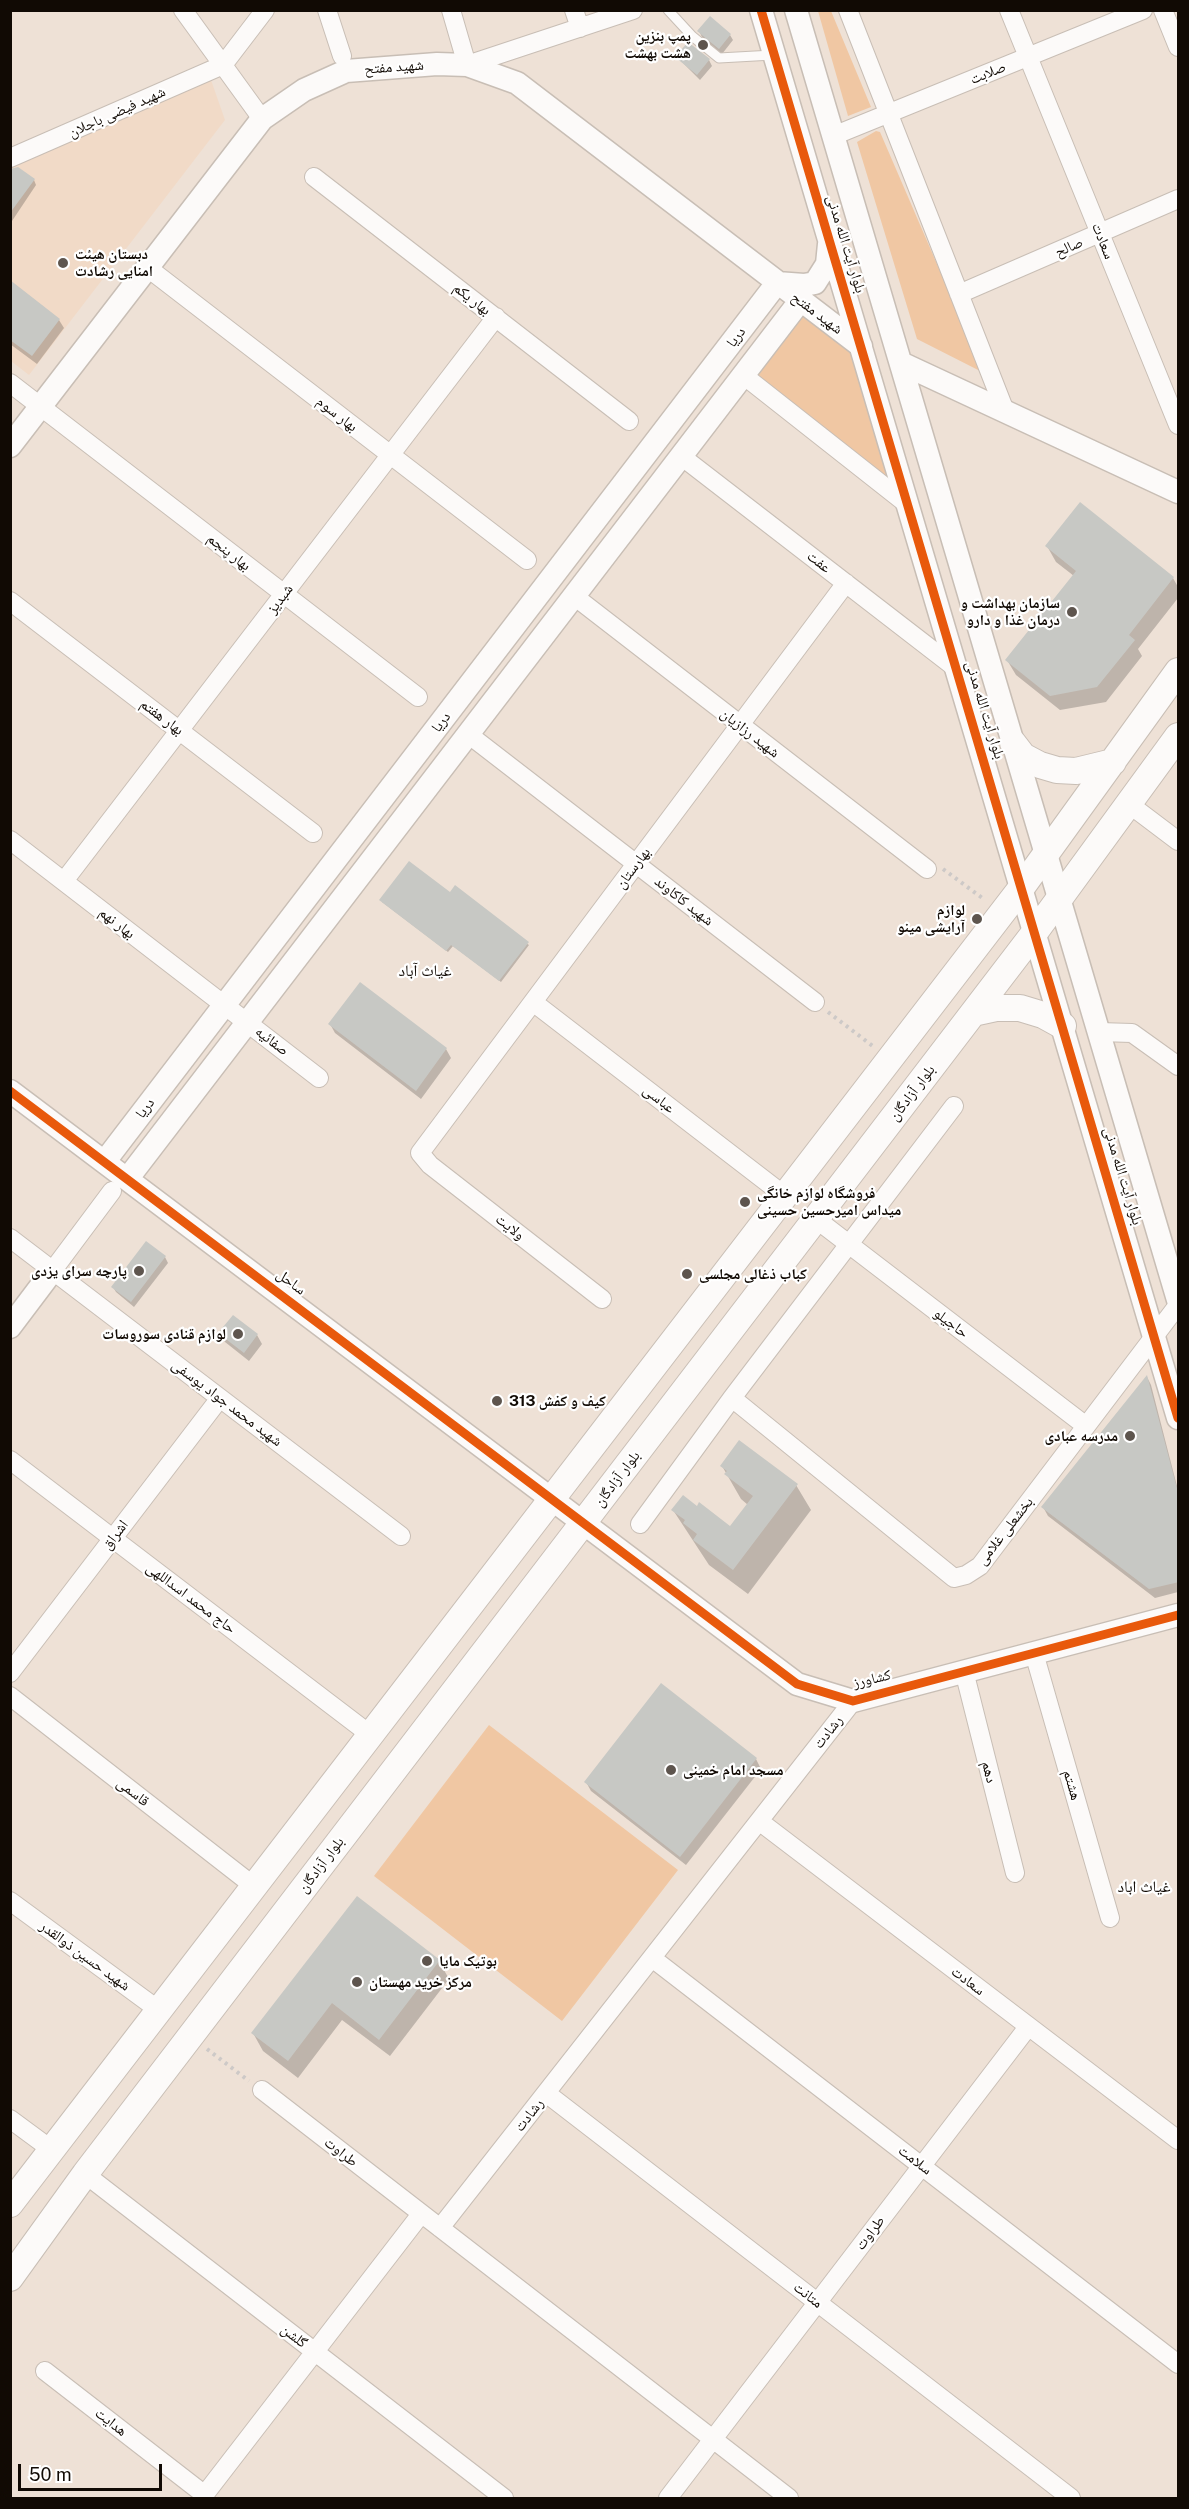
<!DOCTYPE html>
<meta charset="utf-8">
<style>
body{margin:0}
#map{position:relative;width:1189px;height:2509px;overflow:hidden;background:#eee1d6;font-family:"Public Sans",sans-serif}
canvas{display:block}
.frame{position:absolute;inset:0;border:12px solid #110a04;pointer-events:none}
.scale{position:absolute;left:18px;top:2464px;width:144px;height:27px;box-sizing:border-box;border:3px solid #110a04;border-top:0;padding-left:8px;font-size:18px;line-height:21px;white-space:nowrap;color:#110a04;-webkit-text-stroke:4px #fff;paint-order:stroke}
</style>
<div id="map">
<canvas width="1189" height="2509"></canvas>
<div class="frame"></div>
<div class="scale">50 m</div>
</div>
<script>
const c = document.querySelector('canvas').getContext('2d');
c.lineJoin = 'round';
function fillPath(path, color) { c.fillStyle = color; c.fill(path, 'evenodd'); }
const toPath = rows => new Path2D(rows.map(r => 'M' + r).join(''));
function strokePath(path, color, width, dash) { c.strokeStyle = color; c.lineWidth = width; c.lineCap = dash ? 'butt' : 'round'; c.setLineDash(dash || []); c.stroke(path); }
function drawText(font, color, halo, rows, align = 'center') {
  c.font = font + ' "Public Sans","Noto Naskh Arabic",sans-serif'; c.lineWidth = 4.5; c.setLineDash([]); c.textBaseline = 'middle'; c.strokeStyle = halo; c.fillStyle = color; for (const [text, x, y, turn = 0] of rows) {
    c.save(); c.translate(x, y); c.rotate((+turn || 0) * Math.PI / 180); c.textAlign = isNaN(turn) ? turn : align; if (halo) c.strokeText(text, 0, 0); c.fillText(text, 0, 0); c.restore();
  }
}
fillPath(toPath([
 [211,80,225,120,29,375,11,361,10,165]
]), '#f1dac7');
fillPath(toPath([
 [818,11,831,11,871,107,848,116],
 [876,131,880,132,984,373,917,339,857,142],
 [800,301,861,346,908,505,743,375],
 [489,1725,678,1870,562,2021,374,1876]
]), '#f0c7a3');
fillPath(toPath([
 [699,31,730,35,733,40,722,54,702,37],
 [677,57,709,60,712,66,700,80],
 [10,174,34,180,36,185,10,224],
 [10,282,59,320,64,328,37,364,10,344],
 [1080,504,1173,578,1178,587,1178,598,1138,649,1142,656,1106,702,1060,710,1016,675,1007,660,1074,576,1056,562,1047,546],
 [450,894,529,945,501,982,453,946,448,952,382,902],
 [361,984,446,1049,451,1058,421,1099,335,1033,330,1024],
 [146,1243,165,1257,168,1263,134,1307,116,1292,113,1287],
 [220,1333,257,1335,262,1344,249,1361,225,1342],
 [1147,1377,1151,1385,1178,1490,1178,1592,1155,1598,1048,1516,1043,1507],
 [722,1466,796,1485,811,1510,748,1594,709,1565,673,1510,730,1528,748,1505,741,1499],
 [661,1685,756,1759,761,1769,686,1865,591,1791,586,1782],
 [439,1961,449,1979,390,2056,342,2020,298,2078,263,2051,253,2033]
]), '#0003');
fillPath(toPath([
 [710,16,731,34,719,49,697,31],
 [688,42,710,59,697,75,675,57],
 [18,167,35,179,10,213,10,169],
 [10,280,60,319,32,356,10,340],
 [1080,502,1174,577,1129,635,1135,640,1097,687,1050,696,1005,660,1076,571,1045,546],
 [409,861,450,892,455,885,529,942,499,981,451,945,446,951,379,900],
 [360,982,447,1048,416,1091,328,1024],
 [146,1241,166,1256,131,1302,111,1287],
 [233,1315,258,1334,244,1353,218,1333],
 [1147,1375,1179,1496,1179,1582,1149,1589,1041,1507],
 [739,1440,798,1484,733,1570,693,1540,697,1534,683,1523,685,1520,671,1510,683,1495,697,1506,699,1502,730,1526,753,1496,724,1474,727,1471,720,1466],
 [661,1683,757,1758,680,1857,584,1782],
 [357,1896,440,1960,379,2040,332,2003,288,2061,251,2033]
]), '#c7c8c4');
const service = toPath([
 [668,10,692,36,719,58,773,55]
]);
const minor = toPath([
 [183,10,262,119],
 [327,10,342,56],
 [451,10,467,65,633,10],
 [574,10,580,28],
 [848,10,1005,411],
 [1009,10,1178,425],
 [1163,10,1178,47],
 [833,136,1143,10],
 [10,158,223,65,265,10],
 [314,177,629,421],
 [148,268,527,560],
 [959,294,1178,199],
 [743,375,908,505],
 [10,383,418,697],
 [681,456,957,669],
 [574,596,927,869],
 [10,601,313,833],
 [468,734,815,1002],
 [1129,804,1178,841],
 [10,840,319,1078],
 [64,881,496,317],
 [533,1002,785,1196],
 [1099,1032,1132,1033,1178,1066],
 [816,1219,1086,1426],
 [10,1238,401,1536],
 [53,1270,112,1191],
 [602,1299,430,1165,420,1153,846,583],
 [732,1398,954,1578,966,1575,980,1566,1178,1305],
 [10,1460,372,1736],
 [640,1524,732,1398,954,1106],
 [1034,1653,1110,1918],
 [964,1671,1015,1873],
 [10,1673,220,1398],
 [10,1696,255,1887],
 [759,1821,1178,2140],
 [10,1901,160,2011],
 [652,1958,1178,2364],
 [262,2090,789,2498],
 [546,2093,1071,2498],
 [10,2119,52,2150],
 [85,2174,504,2498],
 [440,2228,853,1701],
 [45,2371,205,2495],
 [202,2498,421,2214],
 [668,2498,1028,2027]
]);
const tertiary = toPath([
 [761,10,1178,1418],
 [796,10,1178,1300],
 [901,363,1178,492],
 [10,446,262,119,304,90,346,71,437,64,467,65,517,83,861,346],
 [10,1091,797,1684,853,1701,1178,1615],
 [105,1161,777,283,804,285,815,283,827,264,829,244],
 [128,1178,800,301],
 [10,1327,53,1270]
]);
const secondary = toPath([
 [1013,743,1023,756,1040,765,1057,770,1076,771,1113,762],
 [973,1013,996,1008,1020,1008,1043,1015,1063,1026],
 [10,2204,1022,887,1178,671],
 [10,2278,85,2174,1035,932,1178,736]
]);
strokePath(service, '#c8beb5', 11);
strokePath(minor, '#c8beb5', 20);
strokePath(tertiary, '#c8beb5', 25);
strokePath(secondary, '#c8beb5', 28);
strokePath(toPath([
 [943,869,985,900],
 [828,1012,874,1047],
 [207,2049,249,2081]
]), '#cdc9c7', 4, [3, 4.5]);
strokePath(service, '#fcfaf9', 9);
strokePath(minor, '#fcfaf9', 18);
strokePath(tertiary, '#fcfaf9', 22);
strokePath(secondary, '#fcfaf9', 26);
strokePath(toPath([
 [761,10,1178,1418],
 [10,1091,797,1684,853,1701,1178,1615]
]), '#e8590c', 9);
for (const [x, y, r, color] of [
 [703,45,6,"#5e554e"],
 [63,263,6,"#5e554e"],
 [1072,612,6,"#5e554e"],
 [977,919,6,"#5e554e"],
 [745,1202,6,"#5e554e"],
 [139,1271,6,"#5e554e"],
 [687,1274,6,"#5e554e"],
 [238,1334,6,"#5e554e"],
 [497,1401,6,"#5e554e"],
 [1130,1436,6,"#5e554e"],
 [671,1770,6,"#5e554e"],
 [427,1961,6,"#5e554e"],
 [357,1982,6,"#5e554e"]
]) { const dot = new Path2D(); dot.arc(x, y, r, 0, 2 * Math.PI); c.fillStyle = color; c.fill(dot); strokePath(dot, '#fff', 2); }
drawText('bold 15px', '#110a04', '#fff', [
 ["پمپ بنزین",691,36,"right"],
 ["هشت بهشت",691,53,"right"],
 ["دبستان هیئت",75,254],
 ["امنایی رشادت",75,271],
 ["سازمان بهداشت و",1060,603,"right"],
 ["درمان غذا و دارو",1060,620,"right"],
 ["لوازم",965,910,"right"],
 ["آرایشی مینو",965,927,"right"],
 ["فروشگاه لوازم خانگی",757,1193],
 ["میداس امیرحسین حسینی",757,1210],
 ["پارچه سرای یزدی",127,1271,"right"],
 ["کباب ذغالی مجلسی",699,1274],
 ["لوازم قنادی سوروسات",226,1334,"right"],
 ["کیف و کفش 313",509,1401],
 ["مدرسه عبادی",1118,1436,"right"],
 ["مسجد امام خمینی",683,1770],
 ["بوتیک مایا",439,1961],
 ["مرکز خرید مهستان",369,1982]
], 'left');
drawText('15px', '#110a04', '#fff', [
 ["شهید مفتح",394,67,-4],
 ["صلابت",988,73,-22],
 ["شهید فیضی باجلان",117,112,-24],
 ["سعادت",1103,241,68],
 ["بلوار آیت الله مدنی",846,244,73],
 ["صالح",1069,247,-23],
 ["بهار یکم",472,299,38],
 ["شهید مفتح",817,313,37],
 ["دریا",736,337,-53],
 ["بهار سوم",337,414,38],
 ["بهار پنجم",229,552,38],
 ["عفت",819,562,38],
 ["شبدیز",280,599,-53],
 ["بلوار آیت الله مدنی",985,710,73],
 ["بهار هفتم",162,717,37],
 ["دریا",441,722,-53],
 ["شهید رزازیان",750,733,38],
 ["بهارستان",633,868,-53],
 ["شهید کاکاوند",684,901,38],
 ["بهار نهم",117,923,38],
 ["صفائیه",272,1041,37],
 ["بلوار آزادگان",912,1093,-53],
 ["عباسی",659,1099,38],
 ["دریا",145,1108,-53],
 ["بلوار آیت الله مدنی",1123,1176,73],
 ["ولایت",510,1227,38],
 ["ساحل",291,1282,37],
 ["حاجیلو",951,1323,37],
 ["شهید محمد جواد یوسفی",227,1403,37],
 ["بلوار آزادگان",617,1479,-53],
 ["بخشعلی غلامی",1005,1531,-52],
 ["اشراق",115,1535,-53],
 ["حاج محمد اسداللهی",191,1598,37],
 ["کشاورز",872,1679,-13],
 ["رشادت",828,1732,-52],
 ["دهم",989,1772,76],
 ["هشتم",1072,1785,74],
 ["قاسمی",133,1792,38],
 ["بلوار آزادگان",321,1865,-53],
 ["شهید حسین ذوالقدر",85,1956,36],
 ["سعادت",968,1981,37],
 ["رشادت",529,2115,-52],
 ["طراوت",341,2152,38],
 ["سلامت",915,2160,38],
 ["طراوت",870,2233,-53],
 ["متانت",808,2295,38],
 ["گلشن",294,2336,38],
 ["هدایت",111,2422,38]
]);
drawText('16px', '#110a04', '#fff', [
 ["غیاث آباد",425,971],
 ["غیاث اباد",1144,1887]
]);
</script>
